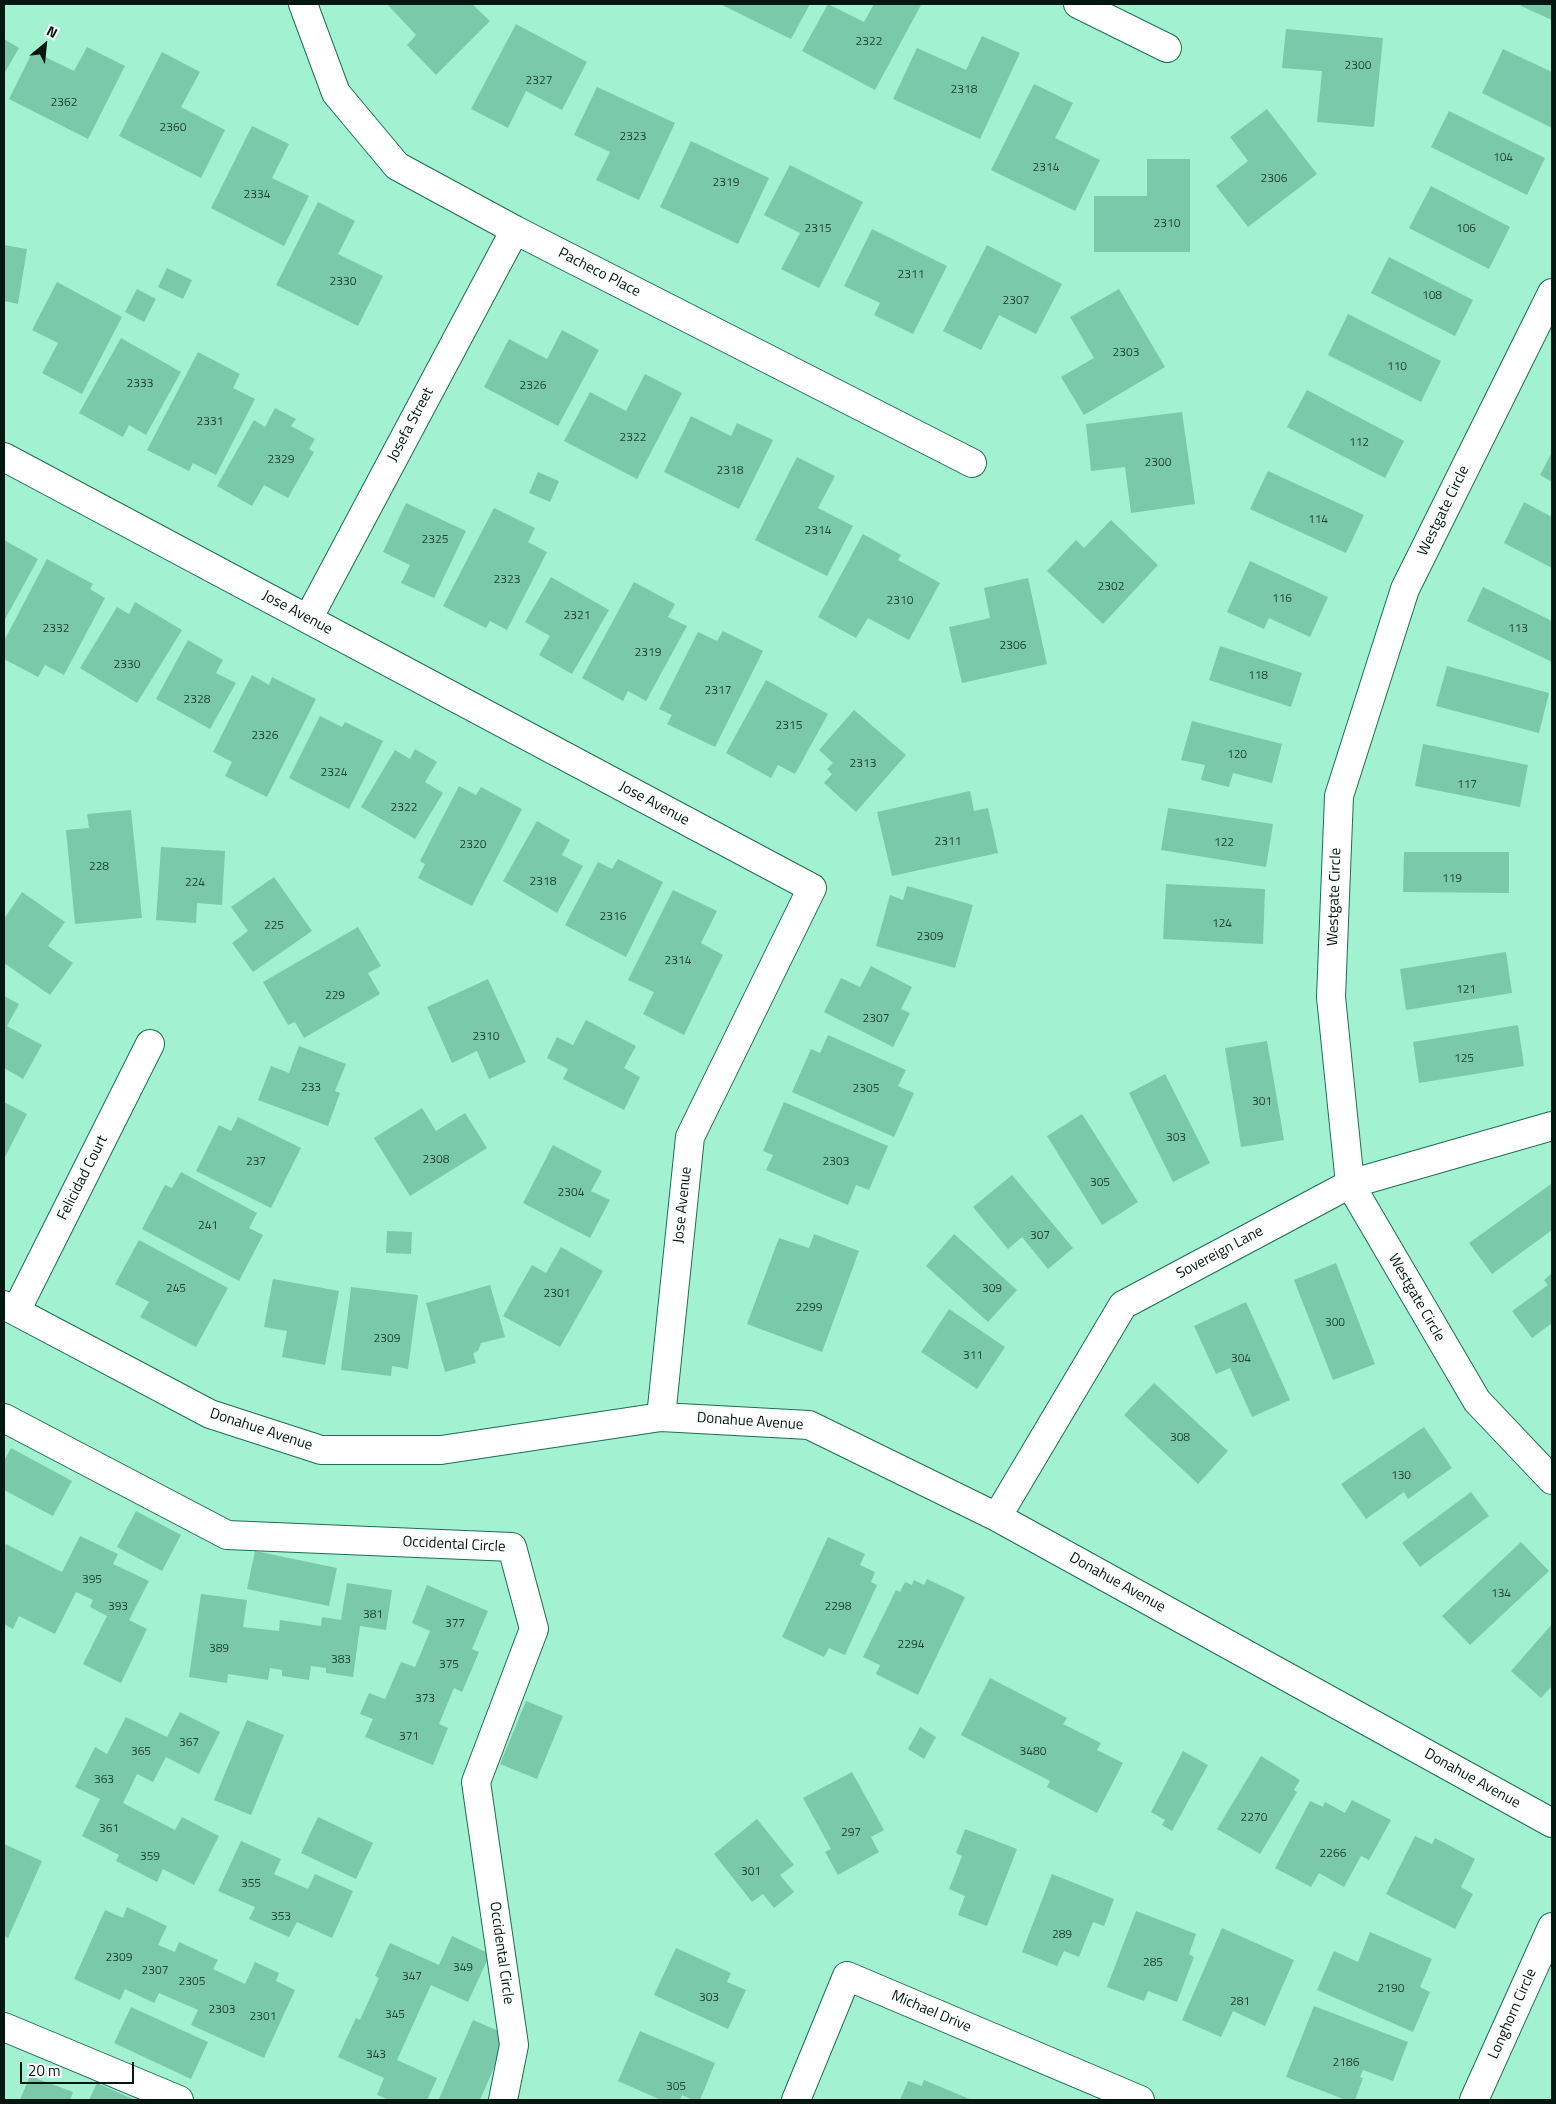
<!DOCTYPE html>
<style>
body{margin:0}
#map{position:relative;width:1556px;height:2104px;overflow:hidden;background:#a2f1d1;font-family:"Titillium Web",sans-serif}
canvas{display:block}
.frame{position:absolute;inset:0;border:5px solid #01170f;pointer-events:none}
.north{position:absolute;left:20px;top:20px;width:50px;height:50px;-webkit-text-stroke:4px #fefefe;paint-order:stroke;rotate:28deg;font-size:14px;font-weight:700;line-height:20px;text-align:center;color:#01170f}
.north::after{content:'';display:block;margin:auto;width:18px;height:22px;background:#01170f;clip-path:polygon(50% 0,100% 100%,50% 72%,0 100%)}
.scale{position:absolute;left:20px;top:2062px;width:114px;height:22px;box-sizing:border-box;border:2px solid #01170f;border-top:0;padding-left:6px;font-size:15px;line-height:18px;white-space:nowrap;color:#01170f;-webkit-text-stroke:4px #fefefe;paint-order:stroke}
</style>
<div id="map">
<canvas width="1556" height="2104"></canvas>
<div class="frame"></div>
<div class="north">N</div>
<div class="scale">20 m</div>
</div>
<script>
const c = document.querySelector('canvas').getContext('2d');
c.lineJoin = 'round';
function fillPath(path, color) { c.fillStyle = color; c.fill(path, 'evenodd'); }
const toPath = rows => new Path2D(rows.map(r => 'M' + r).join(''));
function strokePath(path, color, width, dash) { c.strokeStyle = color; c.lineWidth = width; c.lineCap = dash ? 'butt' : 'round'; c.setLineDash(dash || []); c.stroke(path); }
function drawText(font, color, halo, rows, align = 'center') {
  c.font = font + ' "Titillium Web",sans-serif'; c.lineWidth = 4; c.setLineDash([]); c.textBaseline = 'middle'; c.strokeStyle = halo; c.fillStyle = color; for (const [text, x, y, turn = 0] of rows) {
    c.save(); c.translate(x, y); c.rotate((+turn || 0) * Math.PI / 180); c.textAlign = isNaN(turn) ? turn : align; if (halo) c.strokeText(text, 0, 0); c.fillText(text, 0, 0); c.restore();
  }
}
fillPath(toPath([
 [387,4,472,4,490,21,436,75,407,45,416,35],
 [720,4,810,4,791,39],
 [828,4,864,22,874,4,921,5,875,90,802,51],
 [1522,4,1552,4,1552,20,1521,6],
 [516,24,587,62,562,110,526,91,508,128,471,109],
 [1286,29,1383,38,1374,127,1317,122,1322,71,1282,68],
 [982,36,1020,53,980,139,893,99,917,48,966,70],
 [4,39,19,48,4,74],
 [87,47,125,66,88,139,9,99,33,51,74,71],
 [1503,49,1552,72,1552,128,1482,93],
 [162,52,200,72,181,107,225,130,201,178,119,136],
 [1034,84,1073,103,1055,138,1100,160,1075,211,991,170],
 [597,87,675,123,639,200,596,180,610,152,574,135],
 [1267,109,1317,174,1248,227,1216,186,1248,161,1230,137],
 [1449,111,1545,158,1527,195,1431,147],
 [252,126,289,144,272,178,309,196,284,246,211,208],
 [691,141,769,178,738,244,660,207],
 [1147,159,1190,159,1190,252,1094,252,1094,196,1147,196],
 [790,165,863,202,819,288,781,269,800,233,764,215],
 [1431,186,1510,227,1489,269,1409,228],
 [318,202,355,221,338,254,383,276,358,326,276,285],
 [872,229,947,266,913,334,874,315,880,303,844,286],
 [4,245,27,249,18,304,4,301],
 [987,245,1062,284,1036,334,999,315,981,350,943,331],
 [1389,257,1473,300,1455,336,1371,293],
 [167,268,192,280,183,299,158,287],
 [57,282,122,317,82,394,42,373,58,343,32,330],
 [137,289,156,299,144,322,125,312],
 [1119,289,1165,367,1084,415,1061,377,1094,358,1070,317],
 [1348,314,1441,361,1421,402,1328,355],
 [562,330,599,350,558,426,484,387,509,339,547,359],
 [121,338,181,372,146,435,129,425,123,437,79,413],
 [198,352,240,374,233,388,255,399,216,475,193,463,189,471,147,450],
 [645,374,682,393,637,479,564,441,590,392,626,411],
 [1307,390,1404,441,1385,478,1287,427],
 [275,408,296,419,291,426,315,439,309,449,314,452,288,498,264,485,252,506,217,486,254,420,265,427],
 [1182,412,1195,504,1131,513,1125,467,1091,471,1086,424],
 [691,416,731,436,737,423,773,440,739,509,664,472],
 [1552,452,1552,482,1540,475],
 [797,457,835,476,818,508,853,526,827,576,755,540],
 [1268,471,1364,515,1346,553,1250,509],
 [538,472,559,481,550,502,529,493],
 [1524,502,1552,517,1552,568,1504,543],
 [406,503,466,531,434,598,401,583,410,565,383,552],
 [494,508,535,528,528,542,547,552,507,630,490,621,486,628,443,606],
 [1111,520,1158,565,1103,624,1047,571,1076,540,1084,548],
 [863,534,901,555,898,560,940,583,909,640,868,618,856,638,818,617],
 [4,540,38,559,4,621],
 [47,559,93,584,90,589,105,598,64,675,45,665,38,677,4,659,4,641],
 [1250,561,1328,597,1310,637,1269,618,1264,629,1227,612],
 [551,577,609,610,572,674,539,655,550,636,525,622],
 [1028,578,1047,664,962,683,949,627,990,618,984,588],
 [634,582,675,604,668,617,687,626,646,701,628,691,623,701,582,678],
 [1483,587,1552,621,1552,662,1467,621],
 [135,602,182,630,137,703,80,668,117,607,129,614],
 [723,631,763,651,715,747,667,724,672,715,659,709,698,632,717,641],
 [188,640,223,660,216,673,236,683,210,729,156,699],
 [1220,646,1302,673,1291,707,1209,680],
 [1447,666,1549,693,1539,733,1436,706],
 [252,675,269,685,272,677,316,699,267,797,225,776,232,762,213,752],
 [766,680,828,714,795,774,778,765,771,778,726,753],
 [854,710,906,755,856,812,824,783,832,774,827,769,833,763,819,750],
 [320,716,342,727,345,722,383,741,349,809,289,778],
 [1192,721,1282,744,1272,783,1233,773,1229,787,1201,780,1205,765,1181,760],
 [1423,744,1528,765,1520,807,1415,786],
 [415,749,437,762,425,782,443,793,415,839,361,807,395,750,410,759],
 [459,786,476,795,481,787,522,809,472,906,418,878,425,864,420,861],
 [970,791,974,811,988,808,998,853,892,876,877,812],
 [1168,808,1273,824,1266,867,1161,850],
 [131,810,142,918,75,924,66,830,89,828,87,814],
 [537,821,570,840,562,855,583,866,557,913,503,881],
 [161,847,225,851,222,905,197,903,196,923,156,920],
 [1404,852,1509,852,1509,893,1403,892],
 [618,859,663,882,626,957,565,925,598,862,612,869],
 [274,877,312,931,253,972,232,943,248,931,231,907],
 [1166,884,1265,889,1263,944,1163,939],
 [907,886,973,905,955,968,876,946,890,895,903,900],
 [673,890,717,911,701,943,723,955,684,1035,643,1014,654,992,628,980],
 [22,892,65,922,48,946,73,963,50,995,4,963,4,919],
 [358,927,381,966,368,973,380,994,304,1038,295,1022,288,1025,263,982],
 [1506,952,1512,993,1406,1010,1400,969],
 [871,966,912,987,901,1009,910,1013,893,1047,824,1012,841,978,860,987],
 [488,979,526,1062,489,1079,477,1051,452,1063,427,1007],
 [4,996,19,1004,7,1026,42,1045,23,1079,4,1068],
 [586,1020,636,1046,624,1068,640,1077,624,1110,563,1079,568,1069,547,1058,557,1037,573,1045],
 [1518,1025,1524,1066,1419,1083,1413,1042],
 [828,1035,906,1070,898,1086,914,1093,894,1137,792,1092,811,1049,820,1053],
 [1267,1041,1284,1140,1241,1147,1225,1048],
 [299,1046,346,1064,335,1091,340,1093,328,1126,258,1100,271,1066,289,1073],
 [1165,1074,1210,1163,1173,1182,1129,1093],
 [4,1102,27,1114,4,1159],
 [784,1102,888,1146,869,1190,856,1185,848,1205,766,1170,773,1155,763,1151],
 [422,1108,436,1131,465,1113,487,1148,410,1196,374,1138],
 [1082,1114,1138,1202,1102,1225,1047,1136],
 [238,1117,301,1148,271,1208,196,1171,219,1125,231,1131],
 [553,1145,602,1171,591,1191,610,1200,590,1238,523,1203],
 [181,1172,257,1213,249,1228,263,1235,239,1281,142,1229,165,1185,172,1188],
 [1012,1175,1073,1248,1048,1269,1022,1237,1008,1249,973,1207],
 [1551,1184,1552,1230,1492,1274,1469,1243],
 [387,1231,412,1232,411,1254,386,1253],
 [814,1234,859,1251,822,1352,747,1324,779,1238,809,1248],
 [954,1234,1017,1290,988,1322,926,1266],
 [139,1240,228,1288,196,1347,140,1317,149,1302,115,1284],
 [561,1247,603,1271,560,1347,503,1316,532,1265,546,1273],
 [1336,1263,1375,1364,1333,1380,1294,1280],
 [1552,1273,1552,1323,1532,1338,1512,1311,1548,1285,1544,1280],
 [273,1279,339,1291,325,1365,282,1357,287,1331,264,1327],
 [490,1285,505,1337,481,1343,478,1351,473,1353,476,1363,445,1372,426,1303],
 [351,1287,418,1295,408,1369,392,1366,391,1376,341,1370],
 [1246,1302,1290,1400,1252,1417,1230,1368,1216,1374,1194,1326],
 [949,1309,1005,1347,977,1389,921,1352],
 [1154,1383,1228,1451,1198,1484,1124,1415],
 [1424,1427,1452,1468,1408,1499,1404,1492,1366,1519,1341,1484],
 [11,1448,72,1481,53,1516,4,1490,4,1461],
 [1471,1492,1489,1516,1420,1567,1402,1543],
 [136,1511,181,1535,162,1571,117,1547],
 [80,1536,118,1554,113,1564,149,1581,129,1620,147,1629,121,1683,83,1664,107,1616,90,1607,93,1600,76,1592,55,1634,19,1616,13,1629,4,1624,4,1549,6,1544,62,1572],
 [828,1537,865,1554,860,1565,875,1572,871,1582,877,1585,845,1655,829,1648,824,1657,782,1637],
 [1521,1542,1549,1571,1470,1645,1442,1616],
 [255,1551,337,1568,329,1606,247,1589],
 [927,1579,965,1597,918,1695,876,1674,880,1665,863,1657,896,1590,900,1592,905,1582,912,1585,914,1580,924,1585],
 [347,1583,392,1590,386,1630,360,1626,353,1677,326,1673,326,1668,311,1666,309,1680,282,1676,282,1670,270,1668,268,1680,228,1674,227,1683,189,1677,201,1594,247,1600,243,1627,279,1631,280,1620,321,1626,322,1617,341,1620],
 [427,1585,488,1611,472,1649,479,1652,462,1692,454,1688,439,1724,448,1728,433,1765,365,1737,373,1719,360,1714,369,1693,385,1699,401,1662,415,1667,430,1631,412,1623],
 [1552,1624,1552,1686,1541,1698,1511,1671],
 [990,1678,1067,1718,1063,1724,1101,1743,1097,1750,1123,1763,1097,1813,1047,1787,1050,1781,961,1735],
 [526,1701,563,1716,537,1779,500,1764],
 [180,1712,220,1732,199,1774,166,1757,153,1782,137,1774,123,1803,175,1830,182,1817,219,1836,194,1885,163,1869,157,1882,116,1861,119,1855,82,1836,100,1799,75,1787,95,1747,107,1754,126,1717,167,1737],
 [247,1720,284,1735,251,1815,214,1800],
 [920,1727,936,1737,924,1759,908,1749],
 [1183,1751,1208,1765,1172,1831,1162,1825,1165,1820,1151,1812],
 [1261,1756,1300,1780,1294,1790,1297,1792,1260,1854,1217,1829],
 [852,1772,884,1830,871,1837,879,1852,838,1875,825,1852,831,1849,803,1798],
 [1352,1800,1391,1820,1369,1860,1361,1856,1344,1887,1319,1873,1311,1887,1275,1868,1310,1801,1323,1807,1325,1802,1345,1813],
 [318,1817,373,1843,356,1879,301,1853],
 [757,1819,794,1865,780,1875,794,1892,774,1908,763,1894,752,1902,714,1854],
 [965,1829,1017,1849,987,1926,958,1915,965,1896,949,1889,962,1856,956,1853],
 [1415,1836,1432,1844,1435,1838,1475,1859,1461,1887,1473,1894,1455,1929,1386,1894],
 [241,1841,281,1859,274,1874,308,1889,315,1874,353,1891,332,1938,297,1922,289,1937,249,1919,255,1907,218,1891],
 [4,1844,42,1861,8,1938,4,1936],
 [1052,1874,1114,1899,1104,1926,1093,1922,1079,1957,1064,1951,1057,1966,1022,1952],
 [127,1907,167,1926,158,1945,175,1952,179,1942,218,1960,213,1969,245,1984,255,1962,279,1973,276,1981,295,1990,264,2058,191,2025,198,2010,159,1993,154,2003,125,1989,120,2000,74,1979,105,1910,123,1918],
 [1136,1911,1196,1934,1189,1954,1194,1957,1177,2002,1148,1991,1144,2001,1107,1987],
 [1222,1928,1294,1960,1265,2026,1233,2011,1221,2037,1182,2020],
 [1370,1932,1432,1959,1420,1987,1430,1992,1413,2032,1317,1990,1334,1951,1358,1962],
 [452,1936,490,1954,468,2002,431,1985,397,2060,437,2078,427,2100,389,2100,377,2095,384,2078,338,2057,356,2018,360,2020,379,1978,375,1976,390,1943,439,1965],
 [676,1948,731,1973,727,1982,746,1990,728,2029,654,1995],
 [1314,2006,1408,2042,1393,2081,1363,2070,1360,2077,1363,2078,1355,2100,1346,2100,1286,2077],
 [131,2007,208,2042,191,2079,114,2043],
 [473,2020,508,2035,480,2100,443,2100,439,2099],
 [640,2031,715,2063,700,2100,693,2100,682,2095,680,2100,661,2100,618,2081],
 [30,2076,73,2092,70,2100,20,2100],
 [924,2080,972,2100,900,2100,908,2081,922,2086],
 [97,2083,135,2100,89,2100]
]), '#7bc9ab');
const street = toPath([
 [303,4,336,93,397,166,515,230,972,463],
 [1078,4,1167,48],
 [1552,293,1405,589,1339,796,1331,997,1350,1184,1477,1401,1552,1480],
 [4,457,812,888,690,1137,661,1417],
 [308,619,515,230],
 [4,1305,210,1414,321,1450,441,1450,661,1417,809,1425,997,1517,1552,1823],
 [16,1311,150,1044],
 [4,1418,227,1535,512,1547,534,1629,476,1782,514,2045,503,2100],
 [997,1517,1123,1305,1350,1184,1552,1126],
 [4,2027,179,2100],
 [796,2100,847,1976,1140,2100],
 [1474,2100,1552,1927]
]);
strokePath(street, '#1a6f55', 30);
strokePath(street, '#fff', 28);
drawText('12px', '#204436', null, [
 ["2322",869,42],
 ["2300",1358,66],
 ["2327",539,81],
 ["2318",964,90],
 ["2362",64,103],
 ["2360",173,128],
 ["2323",633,137],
 ["104",1503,158],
 ["2314",1046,168],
 ["2306",1274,179],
 ["2319",726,183],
 ["2334",257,195],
 ["2310",1167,224],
 ["2315",818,229],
 ["106",1466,229],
 ["2311",911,275],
 ["2330",343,282],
 ["108",1432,296],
 ["2307",1016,301],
 ["2303",1126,353],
 ["110",1397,367],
 ["2333",140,384],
 ["2326",533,386],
 ["2331",210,422],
 ["2322",633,438],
 ["112",1359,443],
 ["2329",281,460],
 ["2300",1158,463],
 ["2318",730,471],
 ["114",1318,520],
 ["2314",818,531],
 ["2325",435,540],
 ["2323",507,580],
 ["2302",1111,587],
 ["116",1282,599],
 ["2310",900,601],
 ["2321",577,616],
 ["2332",56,629],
 ["113",1518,629],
 ["2306",1013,646],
 ["2319",648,653],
 ["2330",127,665],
 ["118",1258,676],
 ["2317",718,691],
 ["2328",197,700],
 ["2315",789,726],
 ["2326",265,736],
 ["120",1237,755],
 ["2313",863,764],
 ["2324",334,773],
 ["117",1467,785],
 ["2322",404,808],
 ["2311",948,842],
 ["122",1224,843],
 ["2320",473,845],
 ["228",99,867],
 ["119",1452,879],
 ["2318",543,882],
 ["224",195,883],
 ["2316",613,917],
 ["124",1222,924],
 ["225",274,926],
 ["2309",930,937],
 ["2314",678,961],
 ["121",1466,990],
 ["229",335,996],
 ["2307",876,1019],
 ["2310",486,1037],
 ["125",1464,1059],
 ["233",311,1088],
 ["2305",866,1089],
 ["301",1262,1102],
 ["303",1176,1138],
 ["2308",436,1160],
 ["237",256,1162],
 ["2303",836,1162],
 ["305",1100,1183],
 ["2304",571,1193],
 ["241",208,1226],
 ["307",1040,1236],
 ["245",176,1289],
 ["309",992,1289],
 ["2301",557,1294],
 ["2299",809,1308],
 ["300",1335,1323],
 ["2309",387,1339],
 ["311",973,1356],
 ["304",1241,1359],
 ["308",1180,1438],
 ["130",1401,1476],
 ["395",92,1580],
 ["134",1501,1594],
 ["393",118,1607],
 ["2298",838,1607],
 ["381",373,1615],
 ["377",455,1624],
 ["2294",911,1645],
 ["389",219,1649],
 ["383",341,1660],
 ["375",449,1665],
 ["373",425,1699],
 ["371",409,1737],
 ["367",189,1743],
 ["365",141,1752],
 ["3480",1033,1752],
 ["363",104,1780],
 ["2270",1254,1818],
 ["361",109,1829],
 ["297",851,1833],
 ["2266",1333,1854],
 ["359",150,1857],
 ["301",751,1872],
 ["355",251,1884],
 ["353",281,1917],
 ["289",1062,1935],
 ["2309",119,1958],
 ["285",1153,1963],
 ["349",463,1968],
 ["2307",155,1971],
 ["347",412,1977],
 ["2305",192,1982],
 ["2190",1391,1989],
 ["303",709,1998],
 ["281",1240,2002],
 ["2303",222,2010],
 ["345",395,2015],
 ["2301",263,2017],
 ["343",376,2055],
 ["2186",1346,2063],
 ["305",676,2087]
]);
drawText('15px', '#01170f', '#fefefe', [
 ["Pacheco Place",599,273,27],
 ["Josefa Street",411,425,-62],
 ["Westgate Circle",1444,511,-64],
 ["Jose Avenue",297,613,28],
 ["Jose Avenue",654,804,28],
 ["Westgate Circle",1335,897,-88],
 ["Felicidad Court",83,1178,-63],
 ["Jose Avenue",683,1205,-84],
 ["Sovereign Lane",1220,1253,-28],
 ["Westgate Circle",1416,1298,60],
 ["Donahue Avenue",750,1422,4],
 ["Donahue Avenue",261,1430,18],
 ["Occidental Circle",454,1545,3],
 ["Donahue Avenue",1117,1583,29],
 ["Donahue Avenue",1472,1779,29],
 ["Occidental Circle",501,1953,82],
 ["Michael Drive",931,2012,23],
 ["Longhorn Circle",1513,2014,-66]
]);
</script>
